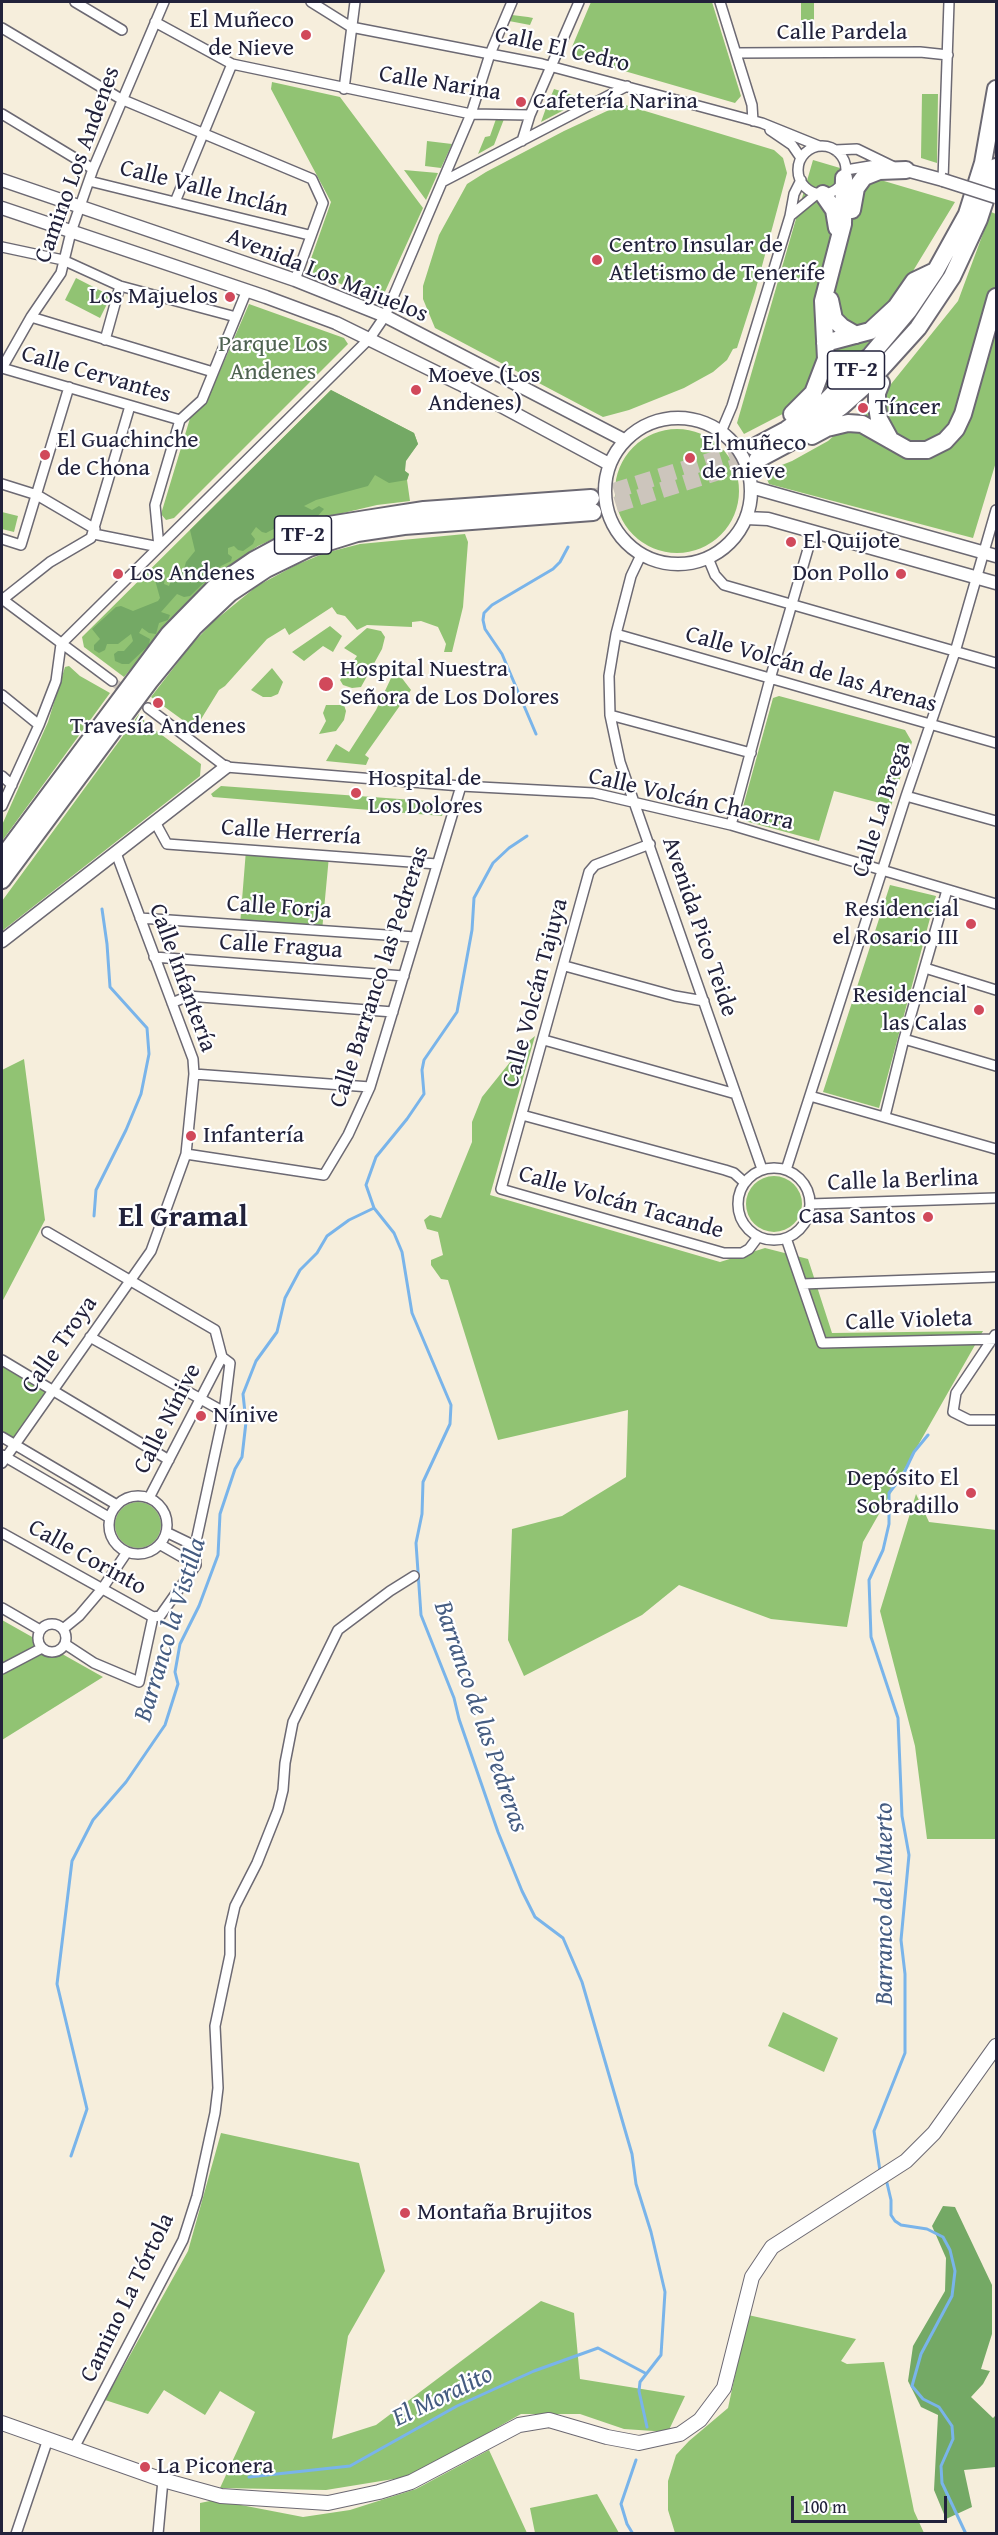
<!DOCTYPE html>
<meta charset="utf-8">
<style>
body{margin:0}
#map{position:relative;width:998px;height:2535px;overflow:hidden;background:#f6eedc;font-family:"Gentium Book Plus",serif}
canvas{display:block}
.frame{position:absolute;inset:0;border:3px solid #22223b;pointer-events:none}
.scale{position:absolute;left:791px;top:2496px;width:156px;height:27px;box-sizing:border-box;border:3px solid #22223b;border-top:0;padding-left:8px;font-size:18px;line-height:21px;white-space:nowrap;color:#22223b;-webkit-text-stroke:4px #fff;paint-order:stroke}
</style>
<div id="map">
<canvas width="998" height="2535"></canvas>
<div class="frame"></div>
<div class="scale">100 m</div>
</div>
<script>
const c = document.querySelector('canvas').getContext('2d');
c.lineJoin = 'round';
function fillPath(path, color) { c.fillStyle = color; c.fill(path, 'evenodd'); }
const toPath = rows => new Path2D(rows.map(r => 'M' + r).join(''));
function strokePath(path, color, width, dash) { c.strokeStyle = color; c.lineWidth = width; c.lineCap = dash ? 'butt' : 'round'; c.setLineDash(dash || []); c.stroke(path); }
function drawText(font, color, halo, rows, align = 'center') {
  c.font = font + ' "Gentium Book Plus",serif'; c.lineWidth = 4.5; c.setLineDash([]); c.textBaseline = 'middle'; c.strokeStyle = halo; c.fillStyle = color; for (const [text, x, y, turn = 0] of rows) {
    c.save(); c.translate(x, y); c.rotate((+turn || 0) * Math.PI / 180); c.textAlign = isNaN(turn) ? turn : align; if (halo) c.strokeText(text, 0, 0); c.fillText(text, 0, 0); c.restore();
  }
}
fillPath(toPath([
 [591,2,712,2,741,96,735,103,576,57,572,47],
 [801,2,814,2,814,28,801,28],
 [512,15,528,17,533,18,530,25,509,21],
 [272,82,340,97,423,208,383,296,377,299,307,270,331,202,271,89],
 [554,89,585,99,541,122,546,108],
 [922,94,938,94,937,163,921,158],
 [622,104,774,150,783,158,787,173,755,292,737,348,733,349,727,360,713,372,684,388,629,410,603,417,435,328,423,299,423,286,439,235,467,184,486,172,564,131],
 [496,119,504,119,494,145,478,154,485,137,490,136],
 [427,141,452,144,441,168,425,166],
 [813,160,955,202,871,340,827,391,744,434,737,423],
 [404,170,438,173,426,200],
 [991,212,996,214,996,462,973,538,769,484,764,472,792,461,828,441,887,389,958,301],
 [76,278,111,296,100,318,65,300],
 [249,304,344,338,348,344,174,518,166,520,161,514,191,415,206,403],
 [331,390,414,433,418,444,405,461,405,471,409,474,407,480,410,501,377,505,343,513,302,526,258,546,224,569,190,599,124,677,84,647,82,637],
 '615 491a62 62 0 1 1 124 0a62 62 0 1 1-124 0Z',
 [2,512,18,516,14,532,2,529],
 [465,534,468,542,463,607,452,652,444,652,446,644,438,627,421,621,412,622,412,627,367,625,357,630,345,616,337,614,332,607,289,635,285,628,267,639,225,686,219,690,195,729,151,697,192,644,213,622,257,586,296,565,325,553,360,544],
 [330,626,342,636,333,652,323,646,304,661,292,652],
 [367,628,381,631,385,637,382,649,361,687,352,688,343,685,340,680,357,656,344,648],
 [69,666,80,676,110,693,2,841,2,825,48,722,65,667],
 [272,668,283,682,278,694,271,697,263,697,251,690],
 [398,673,411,690,365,755,369,758,366,765,326,761,336,744,349,752,376,710,392,676],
 [779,696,905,730,912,742,891,806,834,791,819,841,745,821,741,814,773,698],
 [326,705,344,705,346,711,344,720,336,731,319,734,326,721,323,713],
 [139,714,147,724,201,764,200,776,2,931,2,901],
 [221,786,441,802,445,807,442,816,213,797,211,794],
 [246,850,329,856,322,931,240,925],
 [890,885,936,896,879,1108,823,1092],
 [535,1036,490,1195,720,1262,765,1248,808,1259,832,1333,983,1331,863,1542,847,1627,771,1619,679,1585,642,1615,524,1676,508,1640,512,1529,562,1516,626,1477,628,1410,498,1440,448,1280,441,1279,431,1265,431,1260,443,1255,438,1232,427,1229,424,1220,430,1215,441,1218,472,1142,472,1122,482,1097,523,1046],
 [24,1059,45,1220,2,1302,2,1070],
 '746 1204a28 28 0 1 1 56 0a28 28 0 1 1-56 0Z',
 [2,1360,53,1390,14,1444,2,1437],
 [916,1494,929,1522,996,1530,996,1839,927,1839,915,1746,880,1611],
 '115 1525a23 23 0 1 1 46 0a23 23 0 1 1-46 0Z',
 [2,1620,103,1677,2,1740],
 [783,2012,838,2038,824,2072,768,2046],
 [221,2133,359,2163,385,2271,348,2336,332,2439,376,2425,541,2301,574,2313,580,2379,685,2396,668,2432,624,2429,580,2414,521,2414,412,2476,326,2490,220,2488,255,2412,220,2391,205,2415,164,2390,148,2414,105,2400,188,2251],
 [748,2315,856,2339,841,2361,847,2364,884,2362,914,2511,924,2533,675,2533,668,2510,668,2481,676,2455,689,2441,728,2408],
 [489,2450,527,2533,200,2534,200,2503,215,2500,303,2517,350,2510,416,2489],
 [597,2494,619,2533,535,2533,530,2508]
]), '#91c373');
fillPath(toPath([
 [331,390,414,433,418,444,406,461,405,471,409,474,407,480,389,483,375,475,368,486,316,500,304,506,312,510,319,506,324,509,316,518,298,524,289,521,266,533,262,532,256,527,251,534,255,539,253,544,243,551,238,550,234,546,228,548,228,554,232,557,231,561,221,566,190,596,184,597,177,594,161,612,170,615,168,620,159,623,156,634,149,633,142,628,139,633,150,639,149,645,129,664,122,664,115,661,114,654,118,651,124,651,133,641,131,634,118,644,107,644,105,650,99,653,94,650,94,645,100,639,92,629,116,607,121,606,133,611,158,601,160,598,155,580,158,575,165,578,164,584,169,586,174,573,184,569,186,562,195,551,190,530],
 [943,2206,955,2207,992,2285,992,2334,981,2369,990,2371,983,2384,971,2397,993,2418,996,2415,996,2467,964,2470,972,2507,946,2519,934,2490,938,2415,921,2407,908,2381,913,2346,945,2291,946,2258,932,2226]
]), '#74a965');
strokePath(toPath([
 [536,734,502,654,485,629,483,620,484,613,492,605,553,569,560,562,568,547],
 [527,836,509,848,493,863,474,898,472,930,457,1012,424,1060,422,1070,424,1094,407,1119,376,1157,366,1185,374,1208,394,1233,402,1252,412,1313,451,1405,450,1424,423,1482,422,1514,416,1543,421,1615,454,1698,459,1719,498,1832,522,1891,535,1917,563,1938,582,1982,632,2154,636,2184,651,2232,665,2292,661,2355,640,2382,639,2391,647,2427],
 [94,1216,96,1190,126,1130,141,1094,149,1054,147,1028,110,987,107,944,102,909],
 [71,2156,87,2109,57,1984,72,1861,93,1820,126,1782,165,1725,178,1684,175,1672,180,1644,199,1606,218,1555,220,1514,235,1469,242,1457,246,1422,243,1394,256,1361,277,1332,285,1298,300,1270,317,1253,327,1236,349,1220,374,1208],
 [880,2171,874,2131,905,2053,905,1974,901,1940,909,1855,902,1816,898,1718,871,1637,869,1580,883,1550,889,1524,889,1493,903,1475,914,1452,928,1435],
 [887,2183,891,2200,891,2215,895,2221,901,2225,927,2229,943,2237,950,2250,955,2271,952,2296,921,2354,912,2386,923,2399,939,2407,952,2426,953,2439,941,2466,942,2483,966,2534],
 [249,2477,350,2466,457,2406,534,2371,598,2348,645,2373],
 [633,2534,627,2524,621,2504,636,2460]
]), '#79b4ea', 3);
strokePath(toPath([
 [112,681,148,708]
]), '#ccc5bc', 9, [9, 4.5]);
strokePath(toPath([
 [591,498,754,447],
 [593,512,757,460]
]), '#ccc5bc', 16, [16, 8]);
const minor = toPath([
 [75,2,122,30],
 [311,2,351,27,542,64,762,123,819,146],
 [720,2,752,105,753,121],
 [155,22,232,64,471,114,530,115],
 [2,28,121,99,312,179,323,203,295,280],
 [736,53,920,52,948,55],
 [344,89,355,2],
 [2,114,93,169],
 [770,130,792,145,801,158],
 [522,141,530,115,579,2],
 '798 170a24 24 0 1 1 48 0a24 24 0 1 1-48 0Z',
 [835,150,857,149,892,166],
 [846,170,882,164],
 [943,180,949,2],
 [89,181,309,235],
 [444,181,627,86],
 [175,202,232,64],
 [790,216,818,193],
 [2,247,63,260,120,286,236,317],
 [31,317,213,372],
 [105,340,120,286],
 [2,368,31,317,61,273,71,232,93,169,164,2],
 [2,368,180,420],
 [721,432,732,406,790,216,794,194,801,180],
 [2,484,37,495,95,529],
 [94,534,159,547,155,505,180,420,202,400,247,290],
 [2,539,21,545,69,387],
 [641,555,631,576,616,634,609,676,610,715,620,762,762,1169],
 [708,558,715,575,724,585,996,663],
 [2,599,112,681],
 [2,600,50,562,91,538,130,406],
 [616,634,996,743],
 [2,695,39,725],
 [148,708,226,767,461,786,594,793,731,825,996,904],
 [610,715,751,753],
 [2,776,12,785],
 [906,796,996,821],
 [2,806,39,725,56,681,61,644,370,338,385,316,471,114,490,54,512,2],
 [155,822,167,844,437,864],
 [731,825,770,679,813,532],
 [650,844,595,865,589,872,501,1189,724,1253,742,1253,749,1249,758,1237],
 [140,918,415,937],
 [154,957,404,976],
 [565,966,675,996,704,1001],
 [925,968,996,990],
 [172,1003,188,996,393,1012],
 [904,1039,996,1066],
 [544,1040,736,1094],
 [194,1074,370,1087],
 [810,1096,996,1149],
 [522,1115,725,1170,734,1173,744,1182],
 [885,1116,904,1039,947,890],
 [186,1154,324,1175,348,1135,370,1087,461,786],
 '738 1204a36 36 0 1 1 72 0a36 36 0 1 1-72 0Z',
 [786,1170,906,796,955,652,996,510],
 [810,1204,996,1198],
 [47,1232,215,1330,222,1357,230,1363,224,1412,195,1546,196,1565,160,1616,153,1617],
 [786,1238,822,1343,996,1339],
 [802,1284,996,1277],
 [995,1335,956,1393,953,1412,969,1420,996,1420],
 [90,1337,224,1412],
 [2,1360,169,1460],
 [2,1437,117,1505],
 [2,1455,110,1518],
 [2,1463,151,1251,186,1154,194,1074,193,1059,116,853],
 '109 1525a29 29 0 1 1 58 0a29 29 0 1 1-58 0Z',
 [149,1498,222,1357],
 [166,1532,195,1546],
 [2,1533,153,1617],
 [161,1545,196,1565],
 [2,1608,40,1630],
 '38 1638a14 14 0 1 1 28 0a14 14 0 1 1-28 0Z',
 [63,1629,79,1616,102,1589,127,1552],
 [65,1644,94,1663,139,1682,153,1617],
 [2,1669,42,1648],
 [74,2448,183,2240,197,2196,215,2113,218,2088,215,2026,230,1955,230,1928,235,1906,257,1863,278,1810,283,1790,285,1763,293,1722,338,1630,390,1591,414,1576],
 [16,2534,48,2439],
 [158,2534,163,2480]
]);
const tertiary = toPath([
 [906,170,943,180],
 [2,180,295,280,385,316,624,440],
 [2,208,266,297,336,323,460,384,609,464],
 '605 491a73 73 0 1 1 146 0a73 73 0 1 1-146 0Z',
 [751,487,996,556],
 [746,518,768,519,996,583],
 [2,941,226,767]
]);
const secondary = toPath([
 [2,2423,163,2480,221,2496,328,2503,379,2492,411,2482,519,2425,549,2420,607,2437,639,2443,680,2434,700,2420,724,2388,752,2277,772,2247,906,2161,934,2133,996,2046]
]);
const motorway = toPath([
 [823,194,834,210,837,228],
 [852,210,856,188,864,177,879,171,906,170],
 [830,300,834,319,842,327,856,335],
 [825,343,870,331,896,307,914,281,935,271],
 [881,383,877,393,877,407,879,419,890,439],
 [792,414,813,393,826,359,823,301,843,224,844,178],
 [812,436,827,428,848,423,862,424,908,450,927,450,945,441,956,429,963,414,996,297],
 [754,447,786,430,826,401,871,355,909,310,936,270,967,214,983,163,996,89],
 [757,460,800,437,842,406,870,381,918,328,952,277,979,219,996,167],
 [2,858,169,634,216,586,254,560,293,539,329,525,366,519,424,510,591,498],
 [2,880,149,682,194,627,230,593,266,569,309,548,357,533,404,526,593,512]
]);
strokePath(minor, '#6c6973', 12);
strokePath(tertiary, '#6c6973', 15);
strokePath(secondary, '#6c6973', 16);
strokePath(motorway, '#6c6973', 20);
strokePath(minor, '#fff', 9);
strokePath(tertiary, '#fff', 12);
strokePath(secondary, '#fff', 14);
strokePath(motorway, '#fff', 16);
const tertiaryBridge = toPath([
 [943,180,996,197]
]);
strokePath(tertiaryBridge, '#6c6973', 15, []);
strokePath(tertiaryBridge, '#fff', 12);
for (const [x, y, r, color] of [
 [306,35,6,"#d1495b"],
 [521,102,6,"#d1495b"],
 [597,260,6,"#d1495b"],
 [230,297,6,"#d1495b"],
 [416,390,6,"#d1495b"],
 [863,408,6,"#d1495b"],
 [45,455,6,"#d1495b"],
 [690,458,6,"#d1495b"],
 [791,542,6,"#d1495b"],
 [118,574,6,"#d1495b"],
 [901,574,6,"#d1495b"],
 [326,684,8,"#d1495b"],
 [158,703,6,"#d1495b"],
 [356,793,6,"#d1495b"],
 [971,924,6,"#d1495b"],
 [979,1010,6,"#d1495b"],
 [191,1136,6,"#d1495b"],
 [928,1217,6,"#d1495b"],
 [201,1416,6,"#d1495b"],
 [971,1493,6,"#d1495b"],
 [405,2213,6,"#d1495b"],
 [145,2467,6,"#d1495b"]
]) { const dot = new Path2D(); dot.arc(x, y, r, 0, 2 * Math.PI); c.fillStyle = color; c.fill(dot); strokePath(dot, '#fff', 2); }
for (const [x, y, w] of [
 [856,370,57],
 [303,535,57]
]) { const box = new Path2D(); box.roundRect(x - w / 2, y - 19, w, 38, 4.5); c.fillStyle = '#fff'; c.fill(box); strokePath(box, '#22223b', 1.5); }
drawText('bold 22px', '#22223b', null, [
 ["TF-2",856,370],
 ["TF-2",303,535]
]);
drawText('24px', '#22223b', '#fff', [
 ["El Muñeco",294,21,"right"],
 ["de Nieve",294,49,"right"],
 ["Cafetería Narina",533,102],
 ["Centro Insular de",609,246],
 ["Atletismo de Tenerife",609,274],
 ["Los Majuelos",218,297,"right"],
 ["Moeve (Los",428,376],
 ["Andenes)",428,404],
 ["Tíncer",875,408],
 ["El Guachinche",57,441],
 ["de Chona",57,469],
 ["El muñeco",702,444],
 ["de nieve",702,472],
 ["El Quijote",803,542],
 ["Los Andenes",130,574],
 ["Don Pollo",889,574,"right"],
 ["Hospital Nuestra",340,670],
 ["Señora de Los Dolores",340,698],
 ["Travesía Andenes",158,727,"center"],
 ["Hospital de",368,779],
 ["Los Dolores",368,807],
 ["Residencial",959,910,"right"],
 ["el Rosario III",959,938,"right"],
 ["Residencial",967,996,"right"],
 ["las Calas",967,1024,"right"],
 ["Infantería",203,1136],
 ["Casa Santos",916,1217,"right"],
 ["Nínive",213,1416],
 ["Depósito El",959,1479,"right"],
 ["Sobradillo",959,1507,"right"],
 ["Montaña Brujitos",417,2213],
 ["La Piconera",157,2467]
], 'left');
drawText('24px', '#22223b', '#fff', [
 ["Calle Pardela",842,33],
 ["Calle El Cedro",562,50,13],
 ["Calle Narina",440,84,9],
 ["Camino Los Andenes",78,165,-70],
 ["Calle Valle Inclán",204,189,14],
 ["Avenida Los Majuelos",327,276,22],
 ["Calle Cervantes",96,375,16],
 ["Calle Volcán de las Arenas",811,670,16],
 ["Calle Volcán Chaorra",691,800,13],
 ["Calle La Brega",882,810,-72],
 ["Calle Herrería",291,833,4],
 ["Calle Forja",279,908,4],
 ["Avenida Pico Teide",699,927,71],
 ["Calle Fragua",281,947,4],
 ["Calle Barranco las Pedreras",380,977,-72],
 ["Calle Infantería",182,978,70],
 ["Calle Volcán Tajuya",536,993,-75],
 ["Calle la Berlina",903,1181,-2],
 ["Calle Volcán Tacande",621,1203,16],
 ["Calle Violeta",909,1321,-2],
 ["Calle Troya",60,1345,-55],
 ["Calle Nínive",168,1419,-63],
 ["Calle Corinto",87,1558,29],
 ["Camino La Tórtola",128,2298,-64]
]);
drawText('24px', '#4e6251', '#fff', [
 ["Parque Los",273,345],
 ["Andenes",273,373]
]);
drawText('italic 26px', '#455c81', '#fff', [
 ["Barranco la Vistilla",171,1630,-73],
 ["Barranco de las Pedreras",480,1717,71],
 ["Barranco del Muerto",885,1904,-90],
 ["El Moralito",443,2397,-26]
]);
drawText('bold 30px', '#22223b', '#fff', [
 ["El Gramal",183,1218]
]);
</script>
